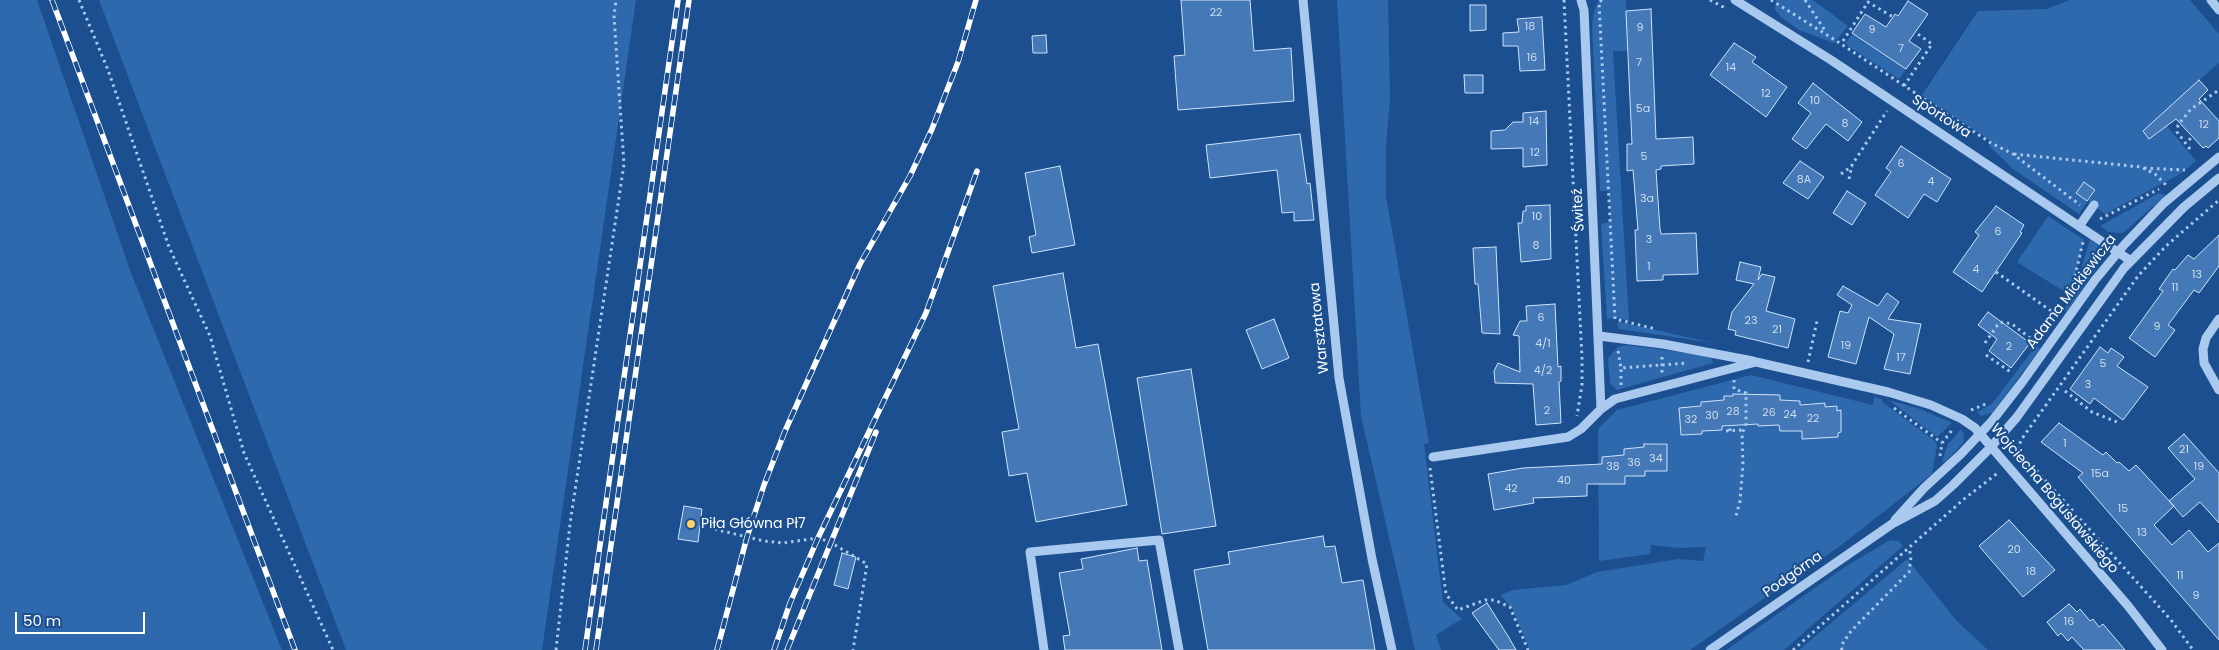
<!DOCTYPE html>
<meta charset="utf-8">
<style>
body{margin:0}
#map{position:relative;width:2219px;height:650px;overflow:hidden;background:#1b4f8f;font-family:Poppins,sans-serif}
canvas{display:block}
.scale{position:absolute;left:15px;top:612px;width:130px;height:22px;box-sizing:border-box;border:2px solid #fff;border-top:0;padding-left:6px;font-size:15px;line-height:18px;white-space:nowrap;color:#fff;-webkit-text-stroke:4px #1b4f8f;paint-order:stroke}
</style>
<div id="map">
<canvas width="2219" height="650"></canvas>
<div class="scale">50 m</div>
</div>
<script>
const c = document.querySelector('canvas').getContext('2d');
c.lineJoin = 'round';
function fillPath(path, color) { c.fillStyle = color; c.fill(path, 'evenodd'); }
const toPath = rows => new Path2D(rows.map(r => 'M' + r).join(''));
function strokePath(path, color, width, dash) { c.strokeStyle = color; c.lineWidth = width; c.lineCap = dash ? 'butt' : 'round'; c.setLineDash(dash || []); c.stroke(path); }
function drawText(font, color, halo, rows, align = 'center') {
  c.font = font + ' Poppins,sans-serif'; c.lineWidth = 4.5; c.setLineDash([]); c.textBaseline = 'middle'; c.strokeStyle = halo; c.fillStyle = color; for (const [text, x, y, turn = 0] of rows) {
    c.save(); c.translate(x, y); c.rotate((+turn || 0) * Math.PI / 180); c.textAlign = isNaN(turn) ? turn : align; if (halo) c.strokeText(text, 0, 0); c.fillText(text, 0, 0); c.restore();
  }
}
fillPath(toPath([
 [0,0,37,0,130,270,282,650,0,650],
 [99,0,636,0,542,650,346,650],
 [1337,0,1388,0,1390,99,1386,145,1386,196,1429,443,1424,444,1443,602,1462,619,1436,635,1441,650,1415,650,1361,416],
 [1599,0,1626,0,1627,51,1613,51,1629,321,1618,318,1607,319,1601,224,1610,222,1609,191,1600,191,1592,26,1594,11],
 [1776,0,1813,0,1848,26,1834,43,1799,30,1781,17,1775,10],
 [2069,0,2190,0,2219,34,2219,63,2185,92,2194,103,2167,126,2196,161,2180,174,2105,214,2088,201,2096,190,2084,182,2076,193,2087,202,2079,214,2013,169,1989,146,1991,141,1922,95,1978,11,2047,9],
 [1852,34,1906,69,1899,79,1848,46,1846,43],
 [2159,193,2166,195,2123,233,2108,232,2100,226],
 [2048,216,2084,240,2070,295,2017,262],
 [2090,239,2102,249,2102,261,2066,312,2063,310,2074,294],
 [1617,322,1620,322,1714,343,1619,329],
 [1627,345,1708,356,1712,359,1713,363,1617,390,1610,383,1608,358,1618,347],
 [2036,346,2040,349,1992,413,1981,416,1977,412,1992,404],
 [1751,375,1873,405,1874,397,1882,399,1882,402,1936,442,1937,447,1932,474,1840,546,1690,650,1530,650,1512,608,1500,595,1513,590,1566,585,1597,572,1678,559,1703,561,1706,547,1678,548,1651,545,1650,554,1599,561,1598,429,1617,410],
 [1733,394,1744,394,1745,424,1722,426,1722,430,1702,431,1702,434,1681,435,1679,408,1701,406,1702,402,1724,400,1733,396],
 [1769,395,1780,395,1780,400,1800,401,1800,404,1824,403,1825,407,1836,406,1837,411,1841,411,1841,432,1838,433,1838,437,1802,439,1802,431,1780,431,1779,425,1758,426,1758,396],
 [1657,443,1667,443,1667,471,1645,471,1645,476,1625,476,1625,484,1603,484,1602,457,1624,455,1624,449,1635,449,1636,447,1644,447,1644,444],
 [1889,400,1920,409,1952,423,1937,437],
 [1961,429,1964,435,1963,443,1945,462,1942,461,1948,444],
 [1890,540,1899,541,1903,546,1784,650,1726,650,1845,567],
 [1907,559,1957,621,1988,650,1799,650]
]), '#2e69ad');
const building = toPath([
 [1181,0,1250,0,1254,51,1291,48,1294,101,1178,110,1174,56,1185,55,1181,0],
 [1908,1,1928,14,1909,41,1921,49,1906,69,1852,33,1865,14,1886,27,1895,14,1898,16,1908,1],
 [1470,5,1486,5,1486,30,1470,31,1470,5],
 [1651,9,1656,139,1693,137,1694,164,1661,166,1661,169,1656,170,1660,229,1661,234,1696,233,1698,274,1663,275,1663,280,1637,281,1635,230,1638,230,1633,170,1627,171,1627,144,1632,144,1626,11,1651,9],
 [1542,17,1545,70,1520,71,1518,46,1503,46,1503,33,1519,32,1517,19,1542,17],
 [1046,35,1047,53,1033,53,1032,36,1046,35],
 [1734,43,1756,57,1752,62,1787,87,1766,117,1710,75,1734,43],
 [1464,75,1483,75,1483,93,1465,93,1464,75],
 [2199,80,2208,90,2199,99,2219,121,2219,138,2208,148,2206,146,2203,148,2176,119,2149,139,2143,131,2199,80],
 [1813,83,1862,122,1848,141,1826,124,1806,149,1792,139,1811,113,1798,103,1813,83],
 [1546,111,1547,165,1523,167,1523,148,1491,149,1491,131,1505,130,1513,122,1523,122,1523,113,1546,111],
 [1300,134,1307,184,1310,183,1314,220,1294,221,1294,212,1282,213,1277,170,1210,178,1206,145,1300,134],
 [1901,146,1951,179,1937,202,1924,194,1908,218,1875,195,1891,172,1886,168,1901,146],
 [1800,161,1824,177,1808,199,1783,183,1800,161],
 [1060,166,1075,245,1032,253,1029,237,1036,235,1025,173,1060,166],
 [2084,182,2095,190,2087,201,2076,193,2084,182],
 [1847,191,1866,203,1852,225,1833,213,1847,191],
 [1550,205,1551,259,1521,262,1518,223,1522,223,1523,211,1526,211,1526,206,1550,205],
 [1996,206,2024,225,2020,232,2022,233,1982,292,1953,272,1979,235,1975,232,1996,206],
 [2219,235,2219,266,2199,293,2194,290,2168,325,2175,330,2155,357,2129,338,2163,291,2159,289,2173,269,2175,270,2188,255,2194,259,2219,235],
 [1496,247,1500,334,1482,333,1478,284,1475,284,1473,248,1496,247],
 [1740,262,1761,267,1758,280,1762,274,1775,277,1766,311,1795,319,1788,348,1735,335,1736,331,1728,329,1732,312,1754,284,1736,280,1740,262],
 [1063,273,1076,348,1098,344,1127,505,1036,522,1027,473,1009,476,1002,432,1019,429,993,286,1063,273],
 [1843,286,1878,306,1887,293,1899,302,1888,319,1921,324,1910,374,1884,369,1894,334,1869,317,1856,364,1828,357,1840,311,1848,313,1852,305,1837,295,1843,286],
 [1555,304,1558,367,1561,366,1561,381,1559,382,1561,423,1536,425,1533,384,1495,383,1494,371,1498,363,1520,372,1519,336,1513,335,1520,321,1527,321,1526,306,1555,304],
 [1988,312,2030,343,2011,368,1989,351,1997,339,1978,325,1988,312],
 [1274,319,1289,358,1262,369,1246,330,1274,319],
 [2100,347,2108,353,2111,348,2124,357,2117,366,2148,387,2123,420,2094,398,2090,404,2070,389,2100,347],
 [1191,369,1216,526,1162,534,1137,378,1191,369],
 [1733,394,1780,395,1780,400,1800,401,1800,405,1825,403,1825,407,1837,406,1837,411,1841,410,1841,432,1838,433,1838,437,1802,439,1802,431,1780,431,1779,425,1758,426,1758,424,1722,426,1722,430,1702,431,1702,434,1681,435,1679,408,1701,406,1701,402,1724,400,1724,396,1733,396,1733,394],
 [2059,423,2103,455,2106,452,2117,463,2119,462,2129,471,2136,465,2174,506,2154,525,2172,545,2189,530,2208,552,2219,543,2219,640,2078,477,2083,473,2041,442,2059,423],
 [2184,434,2219,473,2219,523,2200,502,2183,517,2169,501,2195,479,2168,448,2184,434],
 [1644,444,1667,444,1667,471,1645,471,1645,476,1625,476,1625,484,1587,484,1587,496,1533,498,1534,503,1494,510,1488,474,1523,468,1602,464,1602,457,1624,455,1624,449,1644,447,1644,444],
 [684,506,702,509,698,542,678,539,684,506],
 [2009,520,2055,570,2023,597,1979,546,2009,520],
 [1323,536,1325,547,1335,546,1342,583,1363,580,1375,650,1208,650,1194,570,1230,564,1228,552,1323,536],
 [1137,548,1139,561,1147,560,1162,650,1065,650,1063,636,1070,635,1059,573,1083,569,1081,559,1137,548],
 [842,553,856,557,848,589,834,585,842,553],
 [1487,603,1508,636,1516,650,1499,650,1472,613,1487,603],
 [2069,604,2077,612,2080,609,2090,621,2093,619,2099,627,2103,624,2125,650,2084,650,2072,637,2068,641,2061,633,2058,636,2047,622,2069,604]
]);
fillPath(building, '#4478b7');
strokePath(building, '#cfe3fa', 1);
strokePath(toPath([
 [79,0,108,70,169,247,210,336,244,453,333,650],
 [1564,0,1582,358,1582,385,1577,416],
 [1602,0,1599,2,1615,319,1656,329],
 [1710,0,1725,8],
 [1771,0,1835,40,1991,143,2013,154,2080,205],
 [1805,0,1826,32],
 [1843,41,1868,2,1893,17],
 [1904,86,1932,44,1915,32],
 [2189,140,2192,137],
 [2190,149,2177,132,2178,125,2191,109,2219,90],
 [2014,154,2141,167,2155,174,2166,185],
 [2144,168,2185,170],
 [1841,174,1852,166],
 [1849,179,1852,165,1887,111],
 [2100,219,2159,189],
 [1996,272,2051,311],
 [2072,289,2083,242],
 [1985,343,1999,323,2003,322,2012,324,2030,338],
 [1618,351,1621,368,1687,363],
 [1986,355,2012,373],
 [1662,357,1662,375],
 [1808,362,1817,321],
 [1734,380,1734,389,1746,393,1746,424,1742,434,1743,464,1740,501,1736,516],
 [1621,385,1621,368],
 [2065,391,2092,412,2117,422],
 [1894,408,1942,443],
 [1971,410,1988,403],
 [1726,431,1743,430],
 [1730,431,1730,425],
 [2019,451,2171,620,2193,650],
 [1940,456,1942,443,1953,429],
 [2016,456,2021,440,2138,276,2166,246,2219,200],
 [1430,468,1446,594,1458,610,1485,600,1494,600,1510,607,1528,650],
 [702,526,764,541,783,543,818,538,830,542,867,564,853,650],
 [556,650,570,524,624,164,614,16,616,0],
 [1793,650,1964,499,1999,472],
 [1842,650,1841,646,1851,631,1909,572,1911,557,1909,548]
]), '#a9c9ee', 3, [2.5, 4]);
strokePath(toPath([
 [1303,0,1339,378,1372,559,1392,650],
 [1581,0,1584,10,1601,409],
 [1735,0,1831,60,2131,261],
 [2211,0,2219,10],
 [2080,225,2094,205],
 [2219,319,2206,338,2203,349,2204,363,2219,390],
 [1599,336,1663,344,1753,361],
 [1433,457,1568,437,1581,429,1601,409,1615,399,1756,362,1888,392,1931,405,1962,419,1975,428,2129,607,2162,650],
 [1895,520,1924,488,1961,454,1992,421,2023,381,2095,280,2124,245,2164,203,2219,157],
 [1044,650,1030,552,1159,540,1179,650],
 [1710,650,1892,524,1935,501,1953,485,1991,447,2017,417,2124,268,2184,207,2219,178]
]), '#a9c9ee', 9);
const rail = toPath([
 [52,0,295,650],
 [585,650,678,0],
 [596,650,689,0],
 [717,650,747,537,764,485,785,431,860,264,910,176,932,129,958,62,976,0],
 [774,650,790,603,818,538,926,313,977,171],
 [787,650,876,432]
]);
strokePath(rail, '#fff', 5.5);
strokePath(rail, '#1b4f8f', 4, [11]);
for (const [x, y, r, color] of [
 [691,524,5,"#ffd166"]
]) { const dot = new Path2D(); dot.arc(x, y, r, 0, 2 * Math.PI); c.fillStyle = color; c.fill(dot); strokePath(dot, '#1b4f8f', 2); }
drawText('11px', '#d0dded', null, [
 ["22",1216,13],
 ["18",1530,27],
 ["9",1640,28],
 ["9",1872,30],
 ["7",1901,49],
 ["16",1532,58],
 ["7",1639,63],
 ["14",1731,68],
 ["12",1766,94],
 ["10",1815,101],
 ["5a",1643,109],
 ["14",1534,122],
 ["8",1845,124],
 ["12",2204,125],
 ["12",1535,153],
 ["5",1644,157],
 ["6",1901,164],
 ["8A",1804,180],
 ["4",1931,182],
 ["3a",1647,199],
 ["10",1537,217],
 ["6",1998,232],
 ["3",1649,240],
 ["8",1536,246],
 ["1",1649,267],
 ["4",1976,270],
 ["13",2197,275],
 ["11",2175,288],
 ["6",1541,318],
 ["23",1751,321],
 ["9",2157,327],
 ["21",1777,330],
 ["4/1",1543,344],
 ["19",1846,346],
 ["2",2009,347],
 ["17",1901,358],
 ["5",2103,364],
 ["4/2",1543,371],
 ["3",2088,385],
 ["2",1547,411],
 ["28",1733,412],
 ["26",1769,413],
 ["24",1790,415],
 ["30",1712,416],
 ["22",1813,419],
 ["32",1691,420],
 ["1",2065,444],
 ["21",2184,450],
 ["34",1656,459],
 ["36",1634,463],
 ["38",1613,467],
 ["19",2199,467],
 ["15a",2100,474],
 ["40",1564,481],
 ["42",1511,489],
 ["15",2123,509],
 ["13",2142,533],
 ["20",2014,550],
 ["18",2031,572],
 ["11",2180,576],
 ["9",2196,596],
 ["16",2069,622]
]);
drawText('14px', '#fff', '#1b4f8f', [
 ["Sportowa",1941,117,33],
 ["Świteź",1579,210,-93],
 ["Adama Mickiewicza",2072,292,-53],
 ["Warsztatowa",1320,328,-96],
 ["Wojciecha Bogusławskiego",2054,499,50],
 ["Podgórna",1793,575,-35]
]);
drawText('14px', '#fff', '#1b4f8f', [
 ["Piła Główna Pł7",701,524]
], 'left');
</script>
